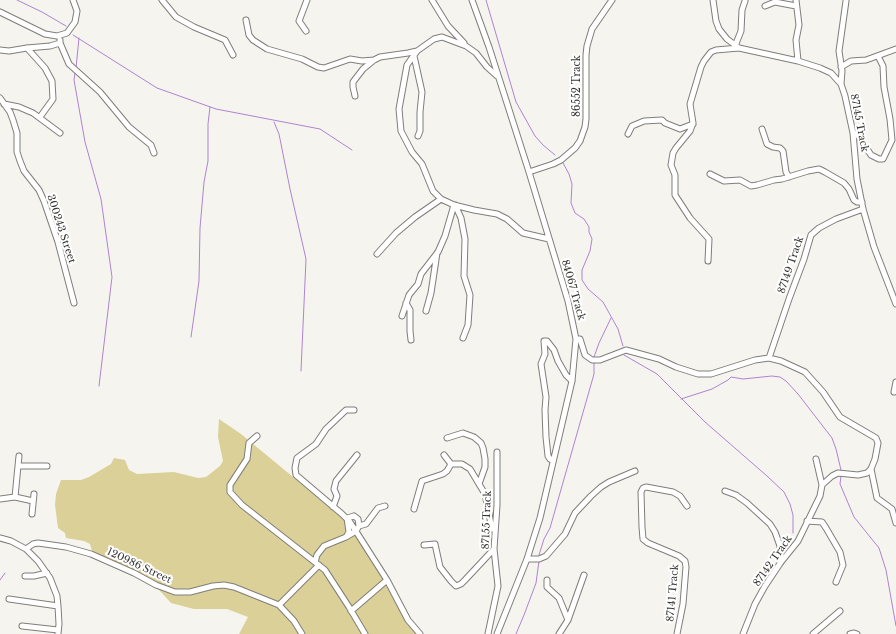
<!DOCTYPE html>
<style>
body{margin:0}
canvas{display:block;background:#f5f4ef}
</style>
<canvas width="896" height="634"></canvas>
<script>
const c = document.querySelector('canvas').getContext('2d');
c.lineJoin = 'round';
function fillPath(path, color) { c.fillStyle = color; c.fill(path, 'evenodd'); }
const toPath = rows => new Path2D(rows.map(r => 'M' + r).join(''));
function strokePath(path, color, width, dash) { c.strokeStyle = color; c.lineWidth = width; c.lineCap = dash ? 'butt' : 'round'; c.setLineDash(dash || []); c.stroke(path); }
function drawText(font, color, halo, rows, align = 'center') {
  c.font = font + ' "Libre Baskerville",serif'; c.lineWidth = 4; c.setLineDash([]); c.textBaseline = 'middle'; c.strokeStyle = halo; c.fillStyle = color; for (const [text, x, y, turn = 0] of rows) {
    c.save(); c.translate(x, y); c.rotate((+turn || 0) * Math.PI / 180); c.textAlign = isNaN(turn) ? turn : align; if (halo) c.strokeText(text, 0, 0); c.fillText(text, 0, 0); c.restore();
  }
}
fillPath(toPath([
 [219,419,241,434,345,520,350,524,384,582,404,618,416,634,239,634,248,617,227,609,194,609,171,603,150,580,92,551,90,544,84,541,66,538,65,533,58,528,55,505,56,494,61,480,81,480,89,477,111,464,114,458,125,460,129,470,137,474,174,472,198,478,206,477,220,466,223,461,218,437]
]), '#dbd097');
strokePath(toPath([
 [17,0,42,12,66,26],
 [486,0,516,102,535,136,543,145,555,155],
 [73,35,157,88,216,109,320,129,352,150],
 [76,68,79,38],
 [75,73,74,80,85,142,101,199,112,277,99,386],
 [274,122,279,134,290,189,306,259,301,371],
 [563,163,569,174,572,184,571,203,575,213,584,219,589,227,589,232,592,239,590,251,582,270,582,280,588,289,603,302,618,329,623,346],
 [191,337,199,281,200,228,204,182,208,161,208,124,210,107],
 [624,355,657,374,705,422,767,476,784,492,790,504,793,515,793,533],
 [594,357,599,343,611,318],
 [681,399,712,389,728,380,731,377,743,379,772,376,780,377,786,381,798,394,832,438,836,449,841,470],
 [841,476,840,484,854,517,879,548,886,570,896,626],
 [539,555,544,539,550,528,594,374,594,363],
 [0,580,5,573],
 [516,634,524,615,536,583,539,561]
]), '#af83d1', 1);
const minor = toPath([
 [162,0,176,17,194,27,225,40,233,55],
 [432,0,448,26,464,43],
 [472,0,489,47,529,172,568,301,576,339,572,381,540,518,527,559,497,634],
 [713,0,716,21,719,29,727,39,739,48,798,61,820,68,831,73,841,84,845,96,853,133,857,179,863,209,874,247,896,304],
 [796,0,799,25,796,40,798,61],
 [765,6,775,2,796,6],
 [0,12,45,34,57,36,67,33,75,22,77,11,73,0],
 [246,20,249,35,253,40,267,49,302,59,318,67,324,68,350,59,362,61,374,60],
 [306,31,299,21,307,0],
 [60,43,69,64,100,92,129,127,151,145,154,153],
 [735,46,741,31,742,10,745,1],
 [27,48,45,68,52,81,53,99,40,117],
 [0,50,9,51,27,48,50,46,60,43,60,40],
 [414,56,422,92,420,112,420,131,418,136],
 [841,67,851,61,866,60,896,49],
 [497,76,487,67,476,53,466,46,442,37,434,39,417,51,407,65,399,109,401,131,412,152,422,164,433,191,441,199,454,205,474,210,497,214,507,219,523,233,549,239],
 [841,84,842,71,839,51,846,1],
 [355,96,353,87,353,82,363,69,374,60,380,57,408,53,417,51],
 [0,98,10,112,13,120,17,133,17,152,20,161,24,171,39,190,44,201,58,242,74,303],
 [4,104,19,107,33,113,60,133],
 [762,129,767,144,773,147,780,148,783,151,786,172,789,177],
 [853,133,857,134,871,155,879,159,883,159,892,140,890,119,884,87,883,66,878,56],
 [628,134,632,126,644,121,662,120,665,123,680,129,693,124],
 [529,172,553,164,561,160,575,148,580,141,585,127,586,119,586,55,587,46,592,29,612,0],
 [710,174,724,181,740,180,751,186,757,185,774,180,782,179,808,171,819,169,825,172,844,183,849,189,854,200,857,202,862,202],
 [455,205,461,218,465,239,464,276,470,295,468,325,463,338],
 [377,254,396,233,415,217,441,199],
 [708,261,709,239,690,218,675,195,675,175,671,165,673,153,676,148,690,131,693,123,690,104,701,67,704,61,711,52,716,50,739,48],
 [406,303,410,310,410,331,411,340],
 [426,311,431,293,437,253],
 [402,316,409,295,418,284,421,274,438,252,445,236,454,205],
 [576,339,580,339,585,355,592,360,600,360,626,350,659,359,676,367,698,374,711,374,755,360,769,358,781,361,805,372,823,392,840,417,876,438,878,443,875,459,871,469,867,473,858,475,838,473,832,476,822,485,820,496,798,541,781,562,765,586,755,604,743,634],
 [769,358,789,299,804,259,811,235,819,228,836,219,863,209],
 [894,392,896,382],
 [354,410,346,410,326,429,316,444,297,458,295,468,296,475,342,514,350,522,387,580,408,620,420,634],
 [257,436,249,443,247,459,230,485,230,492,242,505,325,570,349,607,365,634],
 [447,438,463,433,474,437,481,443,483,448,485,459,485,467,479,484],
 [444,455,451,464,462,464,470,469,485,494,492,529],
 [816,459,822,485],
 [553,461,550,459,548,456,546,437,545,410,546,397,541,364,545,354,544,341,547,341,554,350,558,361,566,375,572,381],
 [18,466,19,456],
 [871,469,877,498,892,509,896,523],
 [725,491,736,495,747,503,770,524,775,532,780,546,781,562],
 [15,497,18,466,47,466],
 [0,499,15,497,33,501],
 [333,507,337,496,334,489,336,481,357,455],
 [414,509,422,481,443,474,447,471,451,464],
 [32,514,34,494],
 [354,516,358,519,359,526,356,531,346,537,349,532,347,518,354,516],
 [807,521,822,522,826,528,840,552,843,565,836,582],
 [359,526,366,524,378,508,385,506],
 [0,538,11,541,26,549,38,561,50,578,57,596,58,606,59,624,58,634],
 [424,545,435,544,440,567,451,581,456,586,461,584,465,580,494,549],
 [26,549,33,544,38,543,66,547,91,554,134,573,156,585,175,592,190,592,213,586,224,585,234,587,279,605,294,621,302,634],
 [527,559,539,559,546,556,565,534,575,513,591,496,601,487,609,482,635,471],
 [315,562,317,555,324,546,346,537],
 [25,576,34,576,47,573],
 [547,580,547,587,559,598,568,620],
 [9,599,58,606],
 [279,605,319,565],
 [351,611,387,580],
 [22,626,58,630],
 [488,634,498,586,494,549,497,505,497,452],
 [559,634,568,620,584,575],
 [677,634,683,604,686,567,685,561,679,556,648,543,643,539,642,527,641,492,643,488,646,487,673,492,680,496,687,506],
 [813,634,840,611],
 [850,634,854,633,857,634]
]);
strokePath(minor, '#7f7e7a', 7);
strokePath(minor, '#fff', 5);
drawText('10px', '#363634', '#fff', [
 ["86552 Track",577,86,-90],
 ["87145 Track",859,123,79],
 ["300243 Street",61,229,72],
 ["87149 Track",791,265,-71],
 ["84067 Track",573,290,74],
 ["87155 Track",487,520,-88],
 ["87142 Track",773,561,-55],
 ["120986 Street",139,566,25],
 ["87141 Track",673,593,-85]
]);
</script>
